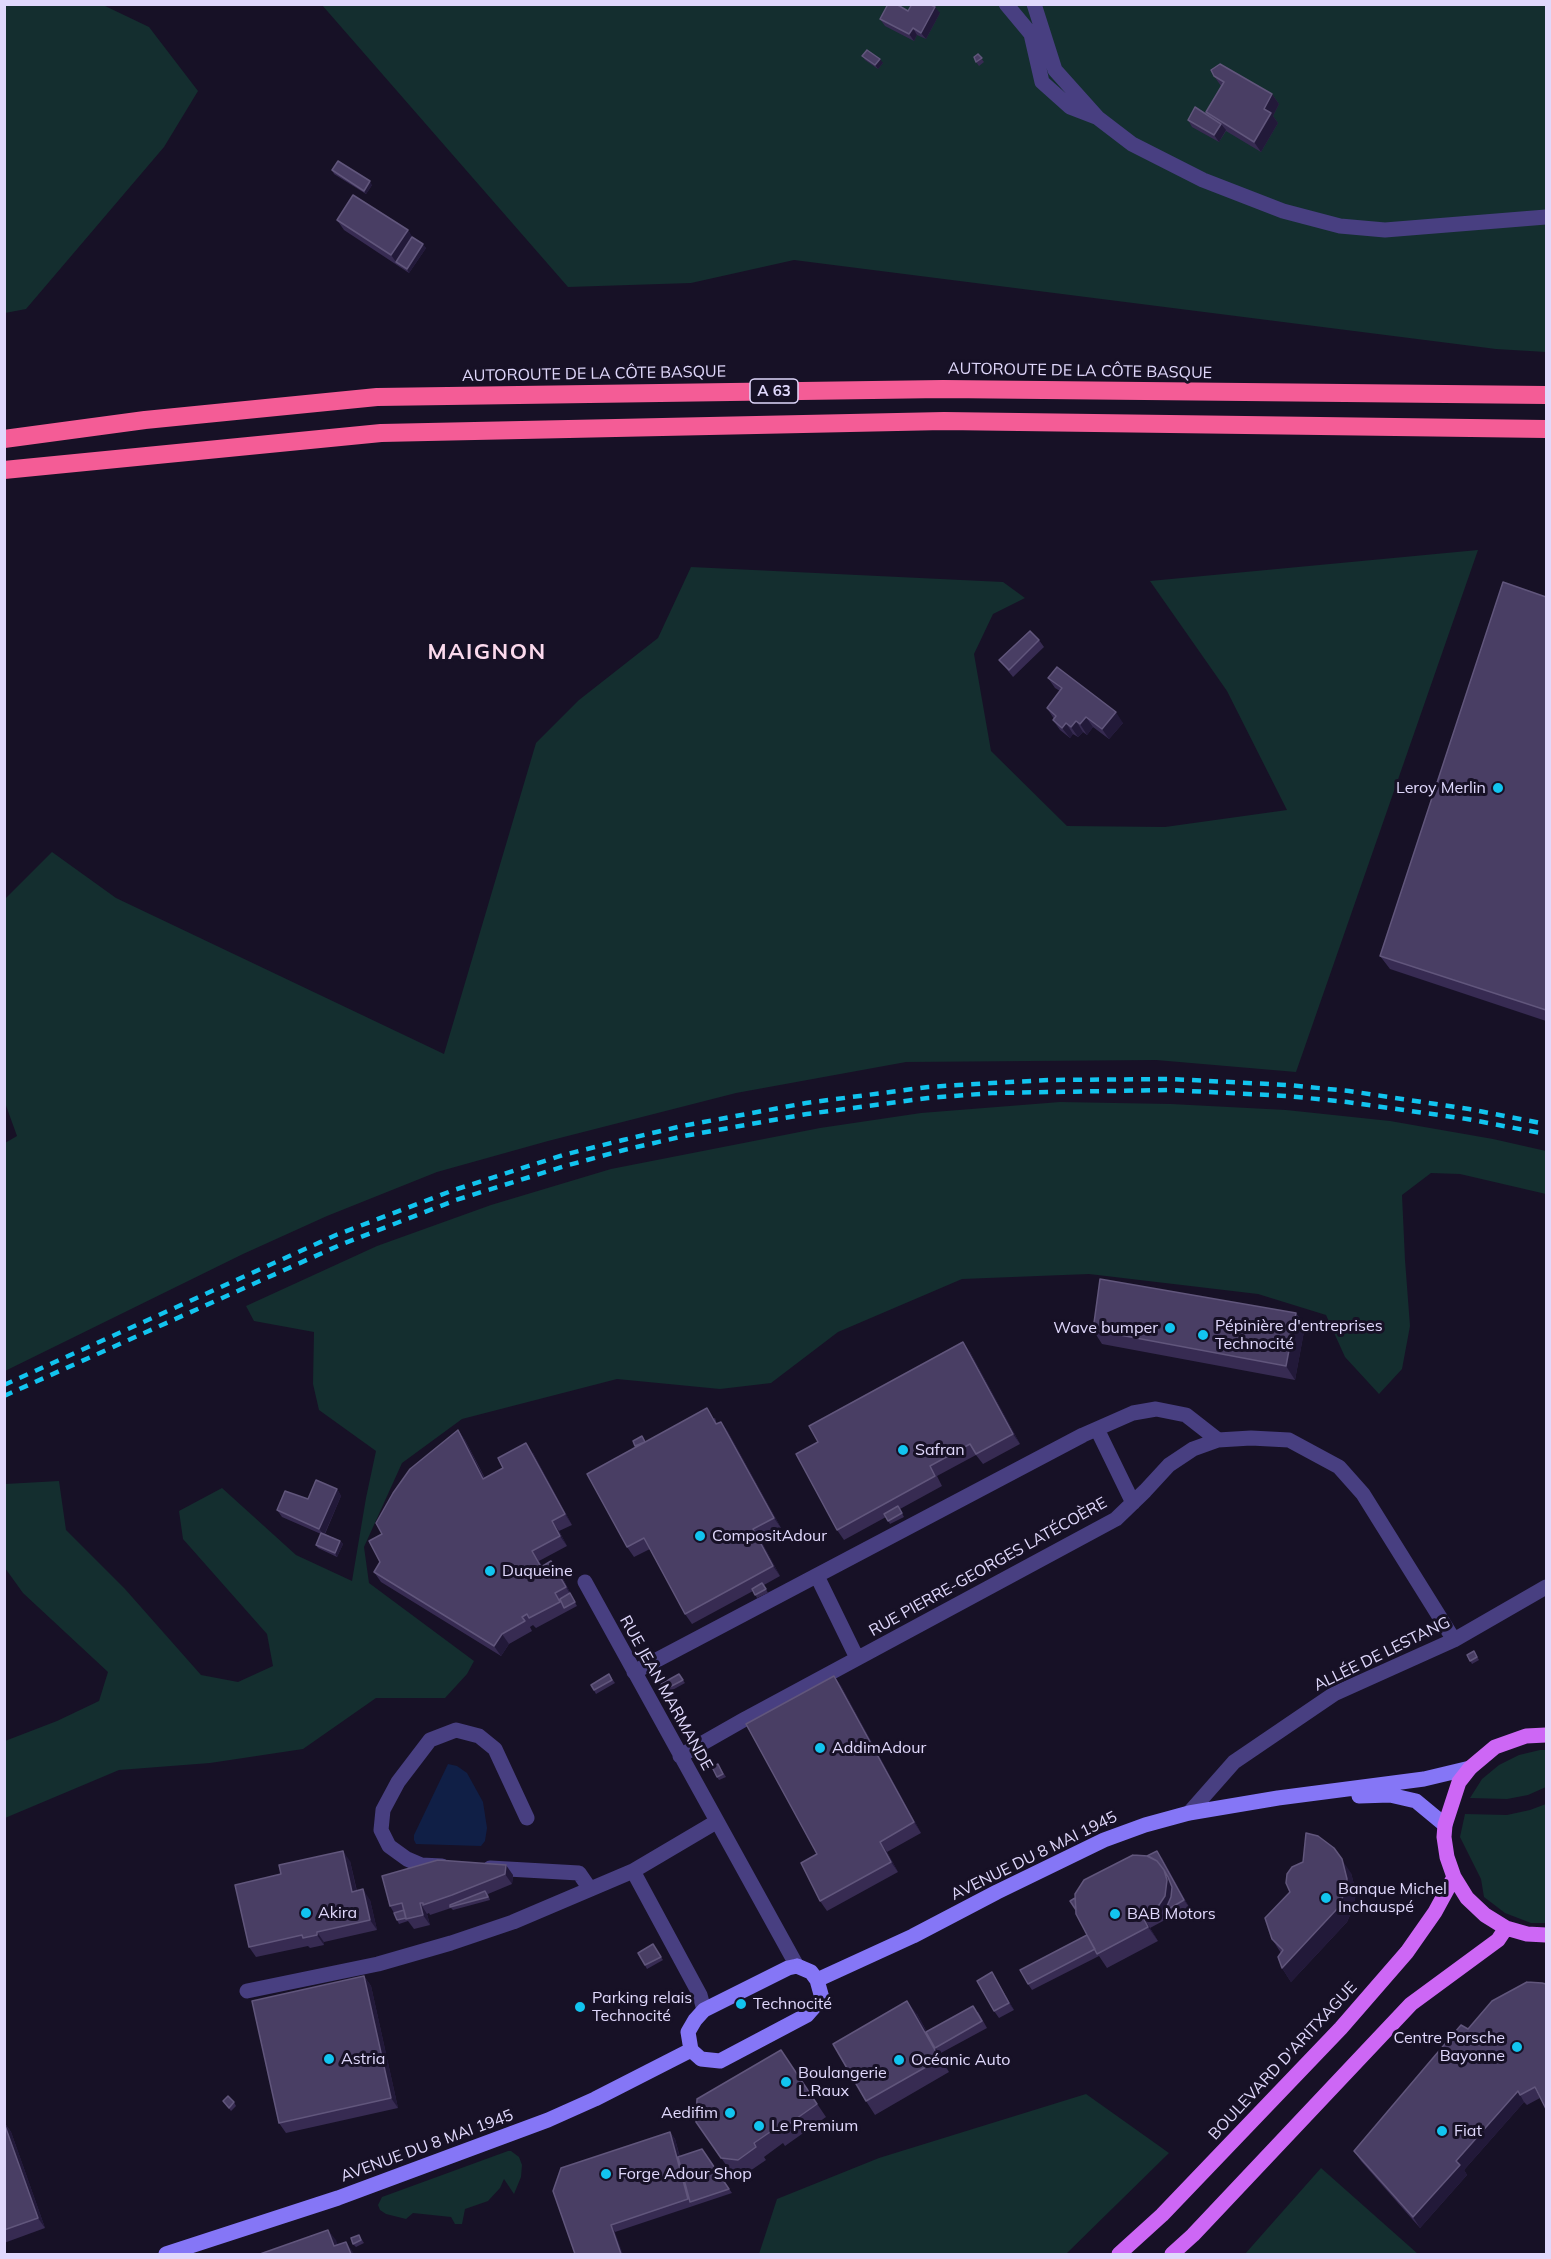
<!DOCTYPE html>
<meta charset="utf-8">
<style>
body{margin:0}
#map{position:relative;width:1551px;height:2259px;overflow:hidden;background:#171126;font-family:Mulish,sans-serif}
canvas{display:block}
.frame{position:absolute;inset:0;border:6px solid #e0d8fc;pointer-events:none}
</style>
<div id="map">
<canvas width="1551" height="2259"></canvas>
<div class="frame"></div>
</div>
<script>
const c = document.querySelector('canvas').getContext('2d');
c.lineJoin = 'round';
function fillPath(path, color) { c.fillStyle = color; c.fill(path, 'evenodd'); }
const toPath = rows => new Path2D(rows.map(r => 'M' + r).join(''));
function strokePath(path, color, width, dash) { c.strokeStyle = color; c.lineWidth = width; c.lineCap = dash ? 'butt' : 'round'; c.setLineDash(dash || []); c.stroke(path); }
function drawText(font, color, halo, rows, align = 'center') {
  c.font = font + ' Mulish,sans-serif'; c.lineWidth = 6; c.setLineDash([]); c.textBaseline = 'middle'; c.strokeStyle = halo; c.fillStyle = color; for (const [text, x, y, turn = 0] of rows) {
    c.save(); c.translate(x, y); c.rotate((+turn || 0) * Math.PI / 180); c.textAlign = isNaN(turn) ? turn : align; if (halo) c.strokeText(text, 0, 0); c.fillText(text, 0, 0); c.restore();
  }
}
fillPath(toPath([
 [5,4,103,5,149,27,198,91,164,147,26,309,5,313],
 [322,5,1546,5,1546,352,1496,349,794,260,691,283,568,287],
 [1478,550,1296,1072,1156,1060,906,1062,736,1093,548,1141,437,1172,327,1216,243,1254,5,1371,5,1143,17,1136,4,1100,5,899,52,852,116,898,444,1054,536,743,579,700,658,638,691,567,1003,582,1025,598,993,614,974,654,991,751,1067,826,1165,827,1287,810,1227,691,1150,581],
 [1060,1102,1171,1104,1286,1110,1390,1121,1493,1139,1546,1151,1546,1194,1460,1174,1431,1173,1402,1195,1405,1260,1410,1326,1402,1369,1379,1394,1345,1357,1326,1315,1258,1294,1089,1274,962,1279,838,1332,771,1383,720,1389,617,1379,462,1419,402,1463,364,1547,369,1583,474,1661,467,1674,445,1698,376,1698,303,1749,210,1763,119,1770,5,1818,5,1741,57,1721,99,1701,108,1672,23,1593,5,1568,5,1484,59,1481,66,1530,125,1589,201,1675,238,1682,273,1666,267,1634,183,1539,179,1511,222,1488,296,1555,352,1581,366,1498,376,1451,319,1410,313,1384,314,1332,254,1321,246,1306,377,1246,491,1205,611,1169,820,1128,921,1113],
 [1540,1750,1546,1750,1546,1787,1528,1795,1507,1799,1470,1798,1482,1779,1499,1765,1519,1755],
 [1546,1804,1546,1923,1531,1923,1505,1913,1484,1897,1481,1879,1460,1837,1465,1814,1507,1815,1530,1810],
 [1086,2094,1169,2153,1066,2254,759,2254,777,2199,879,2158],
 [508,2151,511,2151,519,2157,522,2165,521,2177,514,2194,504,2179,500,2188,488,2201,465,2209,462,2224,455,2224,451,2217,413,2213,406,2219,386,2214,380,2210,378,2205,382,2197],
 [1321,2168,1418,2254,1245,2254]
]), '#142e2f');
fillPath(toPath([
 [448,1764,457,1766,467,1773,483,1802,487,1828,485,1841,481,1846,416,1844,414,1840,414,1835]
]), '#101f46');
strokePath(toPath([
 [1006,4,1031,34,1042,82,1070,107,1096,117],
 [1034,4,1055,70,1098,118,1132,144,1203,180,1283,211,1340,226,1385,230,1546,217],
 [1097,1429,1133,1503],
 [817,1576,857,1658],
 [585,1582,797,1966],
 [634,1672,1083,1435,1133,1413,1156,1409,1186,1415,1218,1440,1251,1438,1289,1440,1339,1467,1363,1494,1454,1640],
 [680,1756,745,1719,1116,1519,1145,1491,1169,1465,1193,1449,1218,1440],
 [1189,1813,1234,1762,1334,1694,1454,1640,1546,1587],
 [442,1866,421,1865,407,1859,389,1846,381,1830,383,1810,398,1782,430,1740,456,1730,479,1736,495,1749,527,1818],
 [490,1868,579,1873,590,1889],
 [633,1871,700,1995,704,2010],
 [247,1991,378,1964,451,1943,513,1922,633,1871,716,1822]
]), '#483f81', 15);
strokePath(toPath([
 [1359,1796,1390,1795,1416,1801,1445,1825],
 [797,1966,811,1972,817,1980,822,1998,807,2015,720,2061,701,2059,691,2050,688,2032,695,2020,704,2010,788,1968,797,1966],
 [817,1980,913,1936,997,1892,1104,1840,1145,1825,1189,1813,1278,1798,1424,1779,1470,1768],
 [166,2254,338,2198,548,2120,595,2099,691,2050]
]), '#8576f6', 15);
strokePath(toPath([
 [1546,1735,1526,1736,1495,1747,1470,1768,1459,1782,1445,1825,1444,1837,1447,1857,1454,1877,1467,1898,1485,1915,1506,1928,1527,1934,1546,1935],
 [1119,2254,1162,2215,1341,2028,1407,1952,1435,1912,1454,1877],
 [1172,2254,1193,2235,1411,2004,1498,1940,1506,1928]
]), '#cd67f5', 15);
strokePath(toPath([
 [4,439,145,420,377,397,943,389,1546,395],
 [4,470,381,433,944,421,1546,429]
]), '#f45c96', 18);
strokePath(toPath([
 [4,1385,336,1235,454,1190,563,1155,623,1140,682,1126,806,1103,928,1087,992,1083,1049,1080,1171,1079,1288,1085,1349,1091,1469,1109,1546,1124],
 [4,1396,340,1245,456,1200,565,1166,624,1150,684,1136,807,1114,928,1098,992,1093,1170,1090,1287,1096,1347,1102,1467,1119,1546,1134]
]), '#12c4ef', 4.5, [9, 8]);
fillPath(toPath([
 [908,11,940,13,926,39,917,35,914,41,885,26,880,19],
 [978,54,984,62,979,66,976,62],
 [862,56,883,63,878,69,865,60],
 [1214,76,1272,94,1279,104,1273,116,1278,123,1261,152,1226,131,1219,142,1192,127,1188,120,1208,115,1206,112,1221,86],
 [332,170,372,185,366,194,334,174],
 [337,220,408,230,412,237,426,248,409,273,344,230],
 [1546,597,1546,1021,1390,969,1380,956],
 [1039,640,1044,647,1013,677,999,660],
 [1048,678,1123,723,1109,739,1093,727,1087,735,1083,732,1078,737,1073,734,1070,738,1060,730,1053,720,1054,719,1047,708,1060,691,1055,688],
 [1296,1313,1305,1326,1295,1380,1102,1344,1093,1330],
 [970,1352,1020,1444,983,1464,976,1455,937,1476,942,1486,900,1509,904,1517,890,1524,886,1517,844,1540,837,1530,818,1442],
 [715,1418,717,1424,721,1422,728,1432,781,1528,760,1539,780,1576,764,1585,768,1593,757,1598,753,1591,692,1624,685,1614,650,1549,634,1557,627,1547,636,1447,633,1441,642,1436,646,1442],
 [458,1430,465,1440,485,1478,533,1453,572,1525,559,1531,567,1546,539,1561,542,1566,559,1571,577,1606,536,1628,533,1625,530,1627,532,1631,509,1644,501,1656,381,1582,374,1572,380,1562,382,1534],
 [337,1489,341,1496,325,1534,340,1541,343,1544,337,1557,318,1548,316,1545,321,1534,282,1517,277,1510],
 [1474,1651,1479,1660,1472,1664,1467,1655],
 [609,1674,615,1683,596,1694,591,1685],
 [679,1674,685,1683,667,1693,661,1684],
 [834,1676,841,1686,921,1833,887,1852,898,1872,827,1911,820,1901,817,1854],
 [718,1764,726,1777,719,1780,717,1777],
 [1162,1858,1189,1907,1150,1928,1158,1941,1107,1968,1099,1956,1032,1990,1028,1984,1087,1935],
 [438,1860,513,1875,512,1884,488,1894,490,1900,453,1910,451,1908,430,1915,429,1913,427,1914,430,1925,414,1929,408,1921,399,1924,397,1920,394,1913,390,1906],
 [350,1861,357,1891,370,1900,377,1930,324,1942,324,1945,310,1948,308,1946,256,1957,249,1947],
 [1303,1862,1351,1873,1356,1892,1354,1906,1347,1922,1291,1982,1282,1968,1281,1953,1272,1939],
 [653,1944,663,1960,647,1969,638,1953],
 [364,1976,371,1986,398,2108,286,2133,279,2123],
 [996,1979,1014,2010,999,2018,994,2011],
 [1492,2001,1540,2098,1527,2105,1524,2102,1464,2170,1467,2175,1420,2228,1361,2161,1354,2151,1468,2029],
 [978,2012,987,2028,939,2054,949,2072,875,2115,866,2101,917,2014,927,2032],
 [781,2050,826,2117,785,2146,783,2143,764,2157,766,2160,747,2173,731,2172,696,2122],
 [223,2101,234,2102,236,2106,231,2111],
 [4,2122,11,2132,45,2228,4,2243],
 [670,2132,675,2139,680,2157,702,2149,732,2193,615,2232,575,2254],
 [359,2235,364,2243,356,2247,353,2244]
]), '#372b52');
fillPath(toPath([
 [935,7,940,13,926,39,921,33],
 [913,28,917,35,914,41,909,34],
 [880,59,883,63,878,69,875,65],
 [1272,94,1279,104,1273,116,1278,123,1261,152,1254,142,1264,109],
 [1221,124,1226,130,1219,142,1214,135],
 [370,181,372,185,366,194,364,191],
 [408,230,415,241,396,262,391,255],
 [423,244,426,248,409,273,407,269],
 [1116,712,1123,723,1109,739,1102,729],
 [1086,717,1093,727,1087,735,1080,724],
 [1076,721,1083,732,1078,737,1071,727],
 [1066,723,1073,734,1070,738,1062,728],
 [1296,1313,1305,1326,1295,1380,1286,1366],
 [963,1342,970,1352,1020,1444,1013,1434],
 [721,1422,728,1432,781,1528,774,1518],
 [458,1430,465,1440,490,1489,483,1479],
 [526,1443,533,1453,572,1525,565,1514],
 [337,1489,341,1496,324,1535,319,1529],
 [552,1521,559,1531,567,1546,560,1536],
 [753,1529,760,1539,780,1576,773,1566],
 [340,1541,343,1544,337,1557,335,1553],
 [551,1561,559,1571,577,1606,566,1587],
 [502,1634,509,1644,501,1656,494,1646],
 [834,1676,841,1686,921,1833,914,1822],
 [880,1842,887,1852,898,1872,891,1862],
 [1334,1848,1351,1873,1356,1892,1354,1906,1347,1922,1291,1982,1282,1968],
 [343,1851,350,1861,359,1902,352,1892],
 [1157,1851,1162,1858,1189,1907,1184,1900],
 [506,1865,513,1875,512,1884,505,1874],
 [1164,1870,1173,1883,1176,1893,1165,1911,1169,1917,1168,1918,1159,1905],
 [363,1889,370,1900,377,1930,370,1920],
 [420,1903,427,1914,430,1925,423,1915],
 [1141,1914,1150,1928,1158,1941,1148,1927],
 [317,1932,324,1942,324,1945,317,1935],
 [992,1972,996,1979,1014,2010,1009,2003],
 [364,1976,371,1986,398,2108,391,2098],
 [907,2001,917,2014,949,2072,940,2059],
 [1518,2091,1524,2102,1464,2170,1467,2175,1420,2228,1413,2217,1456,2161],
 [4,2122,11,2132,45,2228,38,2218],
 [670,2132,675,2139,691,2202,690,2202,692,2206,688,2199],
 [611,2225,615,2232,623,2254,621,2254],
 [328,2230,336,2240,341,2254,334,2246],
 [346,2242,353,2252,354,2254,351,2254]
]), '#221939');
const building = toPath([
 [888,4,896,4,908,11,912,4,929,4,935,7,921,33,913,28,909,34,880,19,888,4],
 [867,50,880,59,875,65,862,56,867,50],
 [978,54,982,58,976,62,974,57,978,54],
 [1220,64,1272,94,1264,109,1271,113,1254,142,1206,112,1224,82,1214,76,1211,70,1220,64],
 [1195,107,1221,124,1214,135,1188,120,1195,107],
 [338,161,370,181,364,191,332,170,338,161],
 [353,195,408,230,391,255,337,220,353,195],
 [412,237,423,244,407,269,396,262,412,237],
 [1503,582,1546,597,1546,1010,1380,956,1503,582],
 [1030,631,1039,640,1009,670,999,660,1030,631],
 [1057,667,1116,712,1102,729,1086,717,1080,724,1076,721,1071,727,1066,723,1062,728,1053,720,1056,716,1047,708,1062,688,1048,678,1057,667],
 [1100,1279,1296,1313,1286,1366,1093,1330,1100,1279],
 [963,1342,1013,1434,976,1454,970,1444,930,1466,935,1476,837,1530,796,1454,818,1442,809,1426,963,1342],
 [707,1408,716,1424,721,1422,774,1518,753,1529,773,1566,685,1614,644,1538,627,1547,587,1474,707,1408],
 [458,1430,483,1479,503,1468,498,1458,526,1443,565,1514,552,1521,560,1536,532,1551,541,1567,551,1561,566,1587,555,1593,560,1602,529,1618,527,1614,522,1617,525,1621,502,1634,494,1646,374,1572,380,1562,369,1541,382,1534,376,1523,393,1493,410,1469,458,1430],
 [642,1436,645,1442,635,1446,633,1441,642,1436],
 [316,1480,337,1489,319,1529,277,1510,285,1491,308,1499,316,1480],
 [898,1506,902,1513,888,1521,884,1514,898,1506],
 [321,1533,340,1541,335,1553,316,1545,321,1533],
 [762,1583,766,1589,755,1595,752,1589,762,1583],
 [570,1593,575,1602,564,1608,560,1599,570,1593],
 [1474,1651,1477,1657,1470,1661,1467,1655,1474,1651],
 [609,1674,612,1680,594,1690,591,1685,609,1674],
 [679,1674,683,1680,664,1690,661,1684,679,1674],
 [834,1676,914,1822,880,1842,891,1862,820,1901,801,1863,817,1854,746,1724,834,1676],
 [718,1764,723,1774,717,1777,712,1767,718,1764],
 [1306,1833,1318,1836,1334,1848,1342,1859,1347,1879,1345,1892,1337,1909,1282,1968,1278,1957,1283,1950,1272,1939,1265,1918,1290,1892,1286,1883,1287,1874,1292,1867,1303,1862,1306,1833],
 [343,1851,352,1892,363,1889,370,1920,317,1932,317,1935,303,1938,302,1935,249,1947,235,1885,281,1874,279,1865,343,1851],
 [1157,1851,1184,1900,1165,1911,1171,1897,1172,1887,1168,1877,1164,1870,1157,1861,1147,1856,1157,1851],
 [1133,1855,1148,1856,1157,1861,1164,1870,1167,1880,1165,1896,1159,1905,1141,1914,1148,1927,1097,1954,1076,1914,1075,1894,1084,1880,1133,1855],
 [438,1860,506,1865,505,1874,452,1895,423,1905,423,1903,420,1903,423,1915,406,1919,402,1903,390,1906,382,1876,438,1860],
 [485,1891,488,1897,450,1907,450,1905,485,1891],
 [1075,1898,1076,1910,1070,1901,1075,1898],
 [404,1910,406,1918,397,1920,394,1913,404,1910],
 [1087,1935,1095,1949,1028,1984,1020,1970,1087,1935],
 [653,1944,661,1957,645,1965,638,1953,653,1944],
 [992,1972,1009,2003,994,2011,977,1981,992,1972],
 [364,1976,391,2098,279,2123,252,2001,364,1976],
 [1527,1982,1542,1983,1546,1984,1546,2109,1535,2087,1520,2095,1518,2091,1456,2161,1460,2165,1413,2217,1354,2151,1461,2025,1468,2029,1492,2001,1527,1982],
 [907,2001,940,2059,866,2101,833,2044,907,2001],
 [973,2006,982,2021,935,2048,926,2032,973,2006],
 [781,2050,817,2104,776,2133,773,2130,754,2143,756,2147,738,2160,721,2158,696,2122,697,2099,781,2050],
 [228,2096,234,2102,229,2108,223,2101,228,2096],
 [4,2123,38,2218,4,2230,4,2123],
 [670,2132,688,2199,611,2225,621,2254,575,2254,553,2191,561,2168,670,2132],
 [702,2149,729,2189,690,2202,678,2157,702,2149],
 [328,2230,334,2246,346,2242,351,2254,260,2254,328,2230],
 [359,2235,361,2240,353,2244,351,2238,359,2235]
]);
fillPath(building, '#493e64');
strokePath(building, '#61567c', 1.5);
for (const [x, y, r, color] of [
 [1498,788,6,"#12c4ef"],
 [1170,1328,6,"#12c4ef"],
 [1203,1335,6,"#12c4ef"],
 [903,1450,6,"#12c4ef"],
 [700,1536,6,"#12c4ef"],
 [490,1571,6,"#12c4ef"],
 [820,1748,6,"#12c4ef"],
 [1326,1898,6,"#12c4ef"],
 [306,1913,6,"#12c4ef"],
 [1115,1914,6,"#12c4ef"],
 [741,2004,6,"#12c4ef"],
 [580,2007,6,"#12c4ef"],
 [1517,2047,6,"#12c4ef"],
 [329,2059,6,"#12c4ef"],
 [899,2060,6,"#12c4ef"],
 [786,2082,6,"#12c4ef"],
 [730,2113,6,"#12c4ef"],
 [759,2126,6,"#12c4ef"],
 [1442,2131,6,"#12c4ef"],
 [606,2174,6,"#12c4ef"]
]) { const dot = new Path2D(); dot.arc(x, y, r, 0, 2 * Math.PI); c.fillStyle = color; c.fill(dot); strokePath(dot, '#171126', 2); }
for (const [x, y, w] of [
 [774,391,48]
]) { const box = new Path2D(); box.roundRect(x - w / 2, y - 12, w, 24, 4.5); c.fillStyle = '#171126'; c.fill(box); strokePath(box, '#e0d8fc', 1.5); }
drawText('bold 15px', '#e0d8fc', null, [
 ["A 63",774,391]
]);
drawText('16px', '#e0d8fc', '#171126', [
 ["AUTOROUTE DE LA CÔTE BASQUE",1080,371,1],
 ["AUTOROUTE DE LA CÔTE BASQUE",594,374,-1],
 ["RUE PIERRE-GEORGES LATÉCOÈRE",988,1567,-29],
 ["ALLÉE DE LESTANG",1382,1654,-26],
 ["RUE JEAN MARMANDE",666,1693,61],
 ["AVENUE DU 8 MAI 1945",1034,1856,-26],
 ["BOULEVARD D'ARITXAGUE",1283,2061,-47],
 ["AVENUE DU 8 MAI 1945",427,2146,-20]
]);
drawText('16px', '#e0d8fc', '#171126', [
 ["Leroy Merlin",1486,788,"right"],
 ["Pépinière d'entreprises",1215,1326],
 ["Technocité",1215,1344],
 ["Wave bumper",1158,1328,"right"],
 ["Safran",915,1450],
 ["CompositAdour",712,1536],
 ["Duqueine",502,1571],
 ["AddimAdour",832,1748],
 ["Banque Michel",1338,1889],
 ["Inchauspé",1338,1907],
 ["Akira",318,1913],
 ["BAB Motors",1127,1914],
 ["Parking relais",592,1998],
 ["Technocité",592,2016],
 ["Technocité",753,2004],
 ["Centre Porsche",1505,2038,"right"],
 ["Bayonne",1505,2056,"right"],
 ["Astria",341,2059],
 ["Océanic Auto",911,2060],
 ["Boulangerie",798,2073],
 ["L.Raux",798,2091],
 ["Aedifim",718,2113,"right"],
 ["Le Premium",771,2126],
 ["Fiat",1454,2131],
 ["Forge Adour Shop",618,2174]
], 'left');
c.letterSpacing = '1.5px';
drawText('bold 22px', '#fcdaed', '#171126', [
 ["MAIGNON",487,652]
]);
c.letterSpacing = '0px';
</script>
